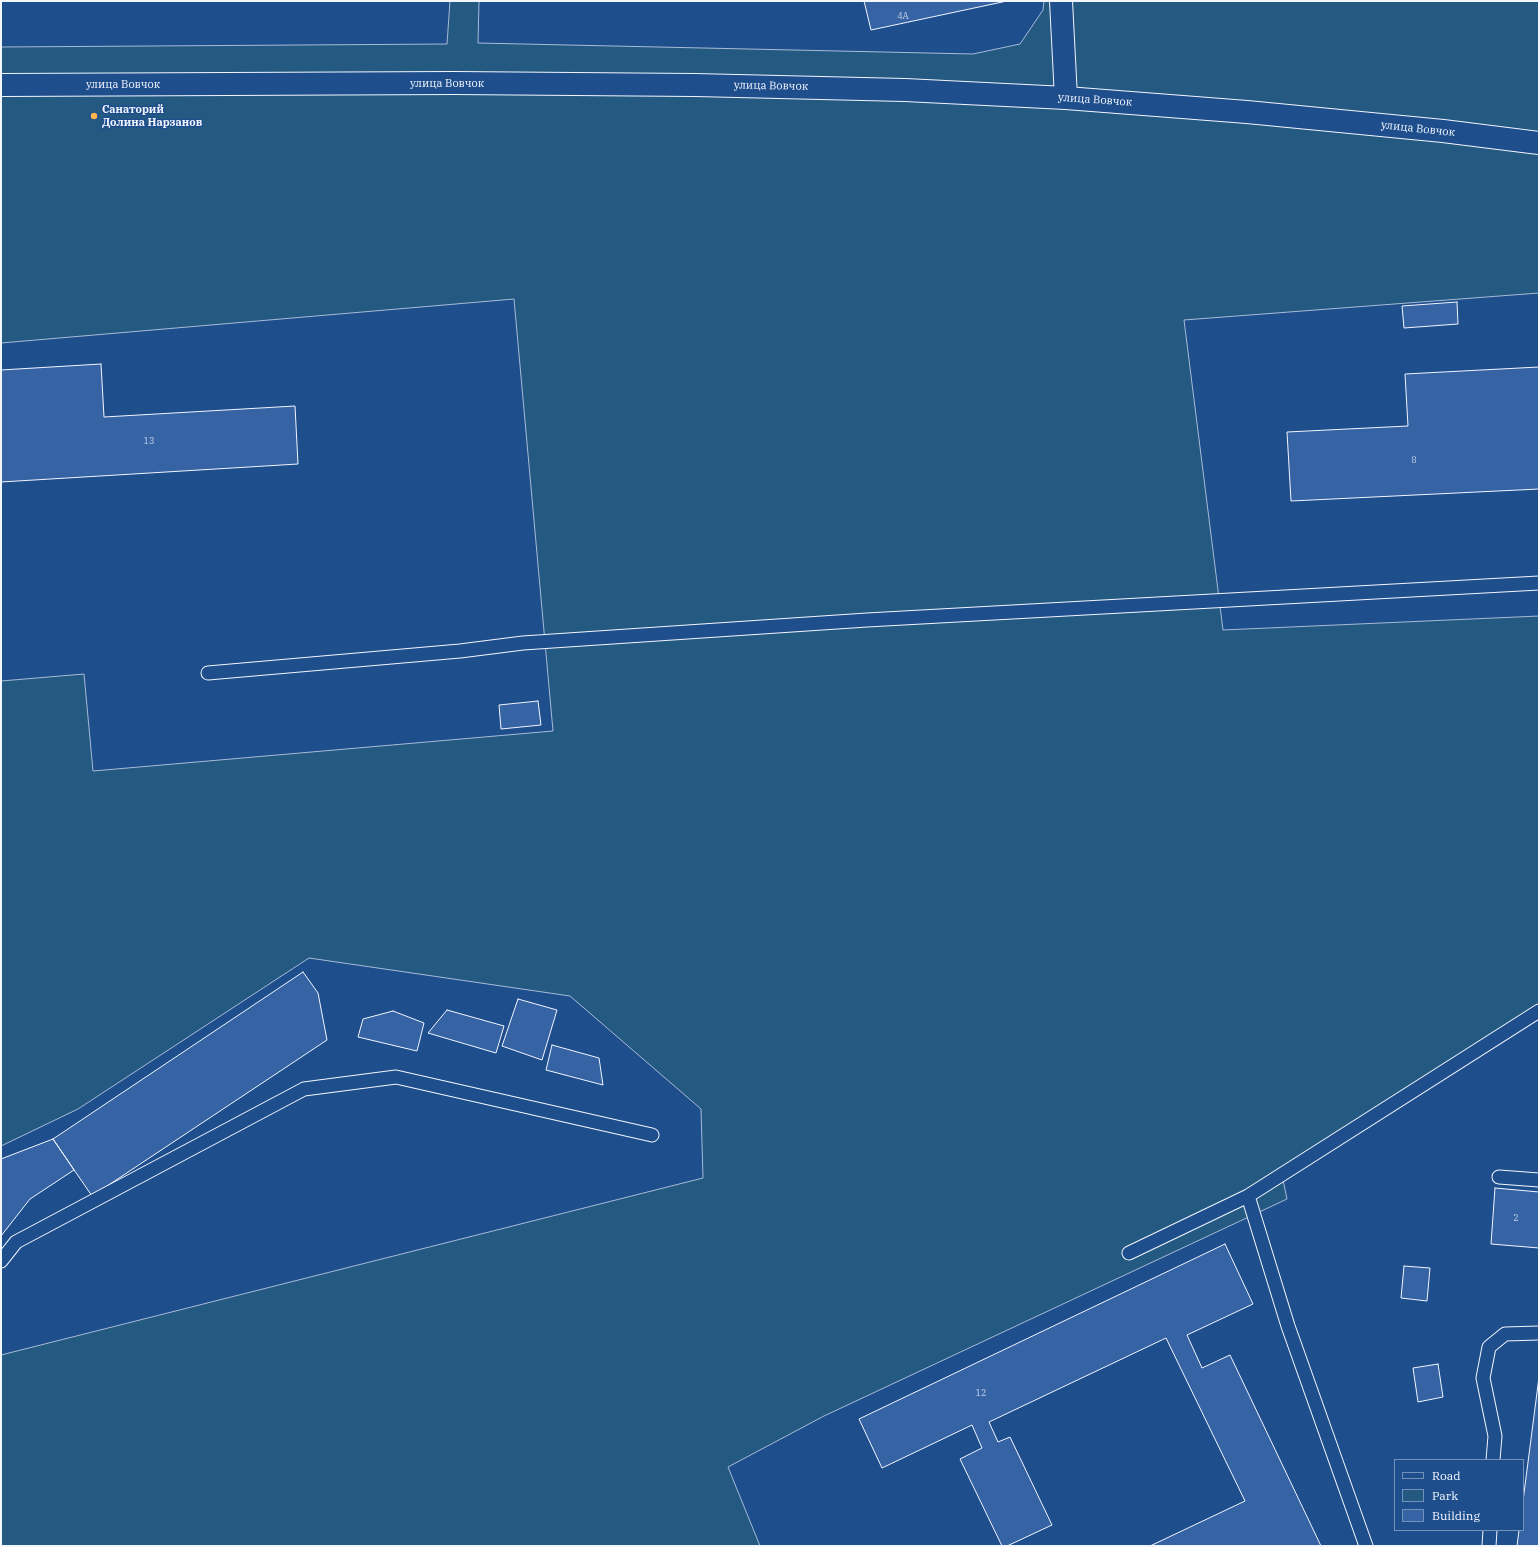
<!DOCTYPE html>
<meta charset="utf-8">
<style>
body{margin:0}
#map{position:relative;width:1540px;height:1547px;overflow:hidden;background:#1f4e8c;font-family:"IBM Plex Serif",serif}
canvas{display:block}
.frame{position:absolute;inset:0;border:2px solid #f2f6ff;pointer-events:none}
.legend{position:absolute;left:1394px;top:1459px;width:130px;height:72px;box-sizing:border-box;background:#1f4e8c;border:1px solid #7391ba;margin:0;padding:5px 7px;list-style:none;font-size:12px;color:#f2f6ff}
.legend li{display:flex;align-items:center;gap:8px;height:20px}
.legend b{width:20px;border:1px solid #7391ba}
</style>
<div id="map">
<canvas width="1540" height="1547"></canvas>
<div class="frame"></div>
<ul class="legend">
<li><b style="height:5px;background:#1f4e8c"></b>Road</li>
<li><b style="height:11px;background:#245a82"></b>Park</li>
<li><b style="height:11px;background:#3563a3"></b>Building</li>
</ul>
</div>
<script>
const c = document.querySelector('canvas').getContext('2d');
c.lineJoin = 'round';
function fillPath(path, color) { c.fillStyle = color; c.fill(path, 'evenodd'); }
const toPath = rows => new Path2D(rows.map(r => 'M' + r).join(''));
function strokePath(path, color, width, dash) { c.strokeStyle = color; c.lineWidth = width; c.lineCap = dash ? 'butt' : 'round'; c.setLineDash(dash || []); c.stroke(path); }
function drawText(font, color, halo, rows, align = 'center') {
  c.font = font + ' "IBM Plex Serif",serif'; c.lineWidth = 3; c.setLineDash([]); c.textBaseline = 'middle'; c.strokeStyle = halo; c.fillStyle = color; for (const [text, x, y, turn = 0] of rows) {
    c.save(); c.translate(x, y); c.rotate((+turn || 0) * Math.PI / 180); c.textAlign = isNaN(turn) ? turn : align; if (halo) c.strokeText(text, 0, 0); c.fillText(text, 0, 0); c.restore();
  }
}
const green = toPath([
 [450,1,479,1,478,43,973,54,1020,44,1043,10,1044,1,1539,1,1539,293,1184,320,1223,630,1539,616,1539,1011,1282,1175,1287,1199,824,1416,728,1467,760,1546,1,1546,1,1355,703,1178,701,1109,570,996,309,958,78,1109,1,1146,1,681,84,674,93,771,553,731,514,299,1,343,1,47,447,44,450,1]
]);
fillPath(green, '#245a82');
strokePath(green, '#a8bbd7', 1);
const building = toPath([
 [864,1,1007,1,871,30,864,1],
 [1457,302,1458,324,1404,328,1402,306,1457,302],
 [101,364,104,417,295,406,298,464,1,482,1,370,101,364],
 [1539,367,1539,489,1291,501,1287,432,1408,426,1405,374,1539,367],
 [538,701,541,725,501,729,499,705,538,701],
 [303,972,318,993,327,1040,92,1196,53,1139,303,972],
 [518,999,557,1010,542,1060,502,1046,518,999],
 [447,1010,504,1026,496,1053,428,1033,447,1010],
 [393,1011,424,1023,417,1051,358,1037,363,1019,393,1011],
 [552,1045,599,1058,603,1085,546,1070,552,1045],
 [53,1139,74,1170,30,1199,1,1236,1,1159,53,1139],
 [1495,1188,1539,1192,1539,1248,1491,1244,1495,1188],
 [1225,1244,1253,1304,1187,1335,1202,1368,1230,1355,1321,1546,1150,1546,1245,1501,1166,1338,989,1422,998,1442,1010,1437,1052,1525,1007,1546,1002,1546,960,1459,982,1448,972,1425,882,1468,859,1419,1225,1244],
 [1404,1266,1430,1268,1427,1301,1401,1298,1404,1266],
 [1438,1364,1443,1397,1418,1402,1413,1368,1438,1364],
 [1539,1377,1539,1546,1517,1546,1519,1530,1523,1530,1523,1501,1539,1377]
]);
fillPath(building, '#3563a3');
strokePath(building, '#f2f6ff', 1);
const lane = toPath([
 [208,673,460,651,523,643,867,620,1539,583],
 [1499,1177,1539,1180],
 [1248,1196,1288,1326,1366,1546],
 [1129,1253,1248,1196,1539,1011],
 [1,1261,16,1242,304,1089,396,1077,652,1135],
 [1493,1460,1495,1436,1483,1378,1489,1347,1505,1334,1539,1333],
 [1489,1546,1490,1530]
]);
const street = toPath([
 [1061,1,1066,98]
]);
const secondary = toPath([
 [1,85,454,83,695,85,905,90,1066,98,1247,112,1443,131,1539,143]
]);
strokePath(lane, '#f2f6ff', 15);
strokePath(street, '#f2f6ff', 24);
strokePath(secondary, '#f2f6ff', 24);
strokePath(lane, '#1f4e8c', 13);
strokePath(street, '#1f4e8c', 22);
strokePath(secondary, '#1f4e8c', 22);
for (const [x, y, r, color] of [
 [94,116,4,"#ffb74d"]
]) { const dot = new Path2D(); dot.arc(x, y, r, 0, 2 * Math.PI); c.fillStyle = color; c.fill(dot); strokePath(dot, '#1f4e8c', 1.5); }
drawText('9px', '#c3d1e8', null, [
 ["4А",903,16],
 ["13",149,441],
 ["8",1414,460],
 ["2",1516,1218],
 ["12",981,1393]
]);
drawText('11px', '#f2f6ff', '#1f4e8c', [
 ["улица Вовчок",447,84],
 ["улица Вовчок",123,85],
 ["улица Вовчок",771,86,1],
 ["улица Вовчок",1095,100,4],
 ["улица Вовчок",1418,129,6]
]);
drawText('bold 11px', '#f2f6ff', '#1f4e8c', [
 ["Санаторий",102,110],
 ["Долина Нарзанов",102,123]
], 'left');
</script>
